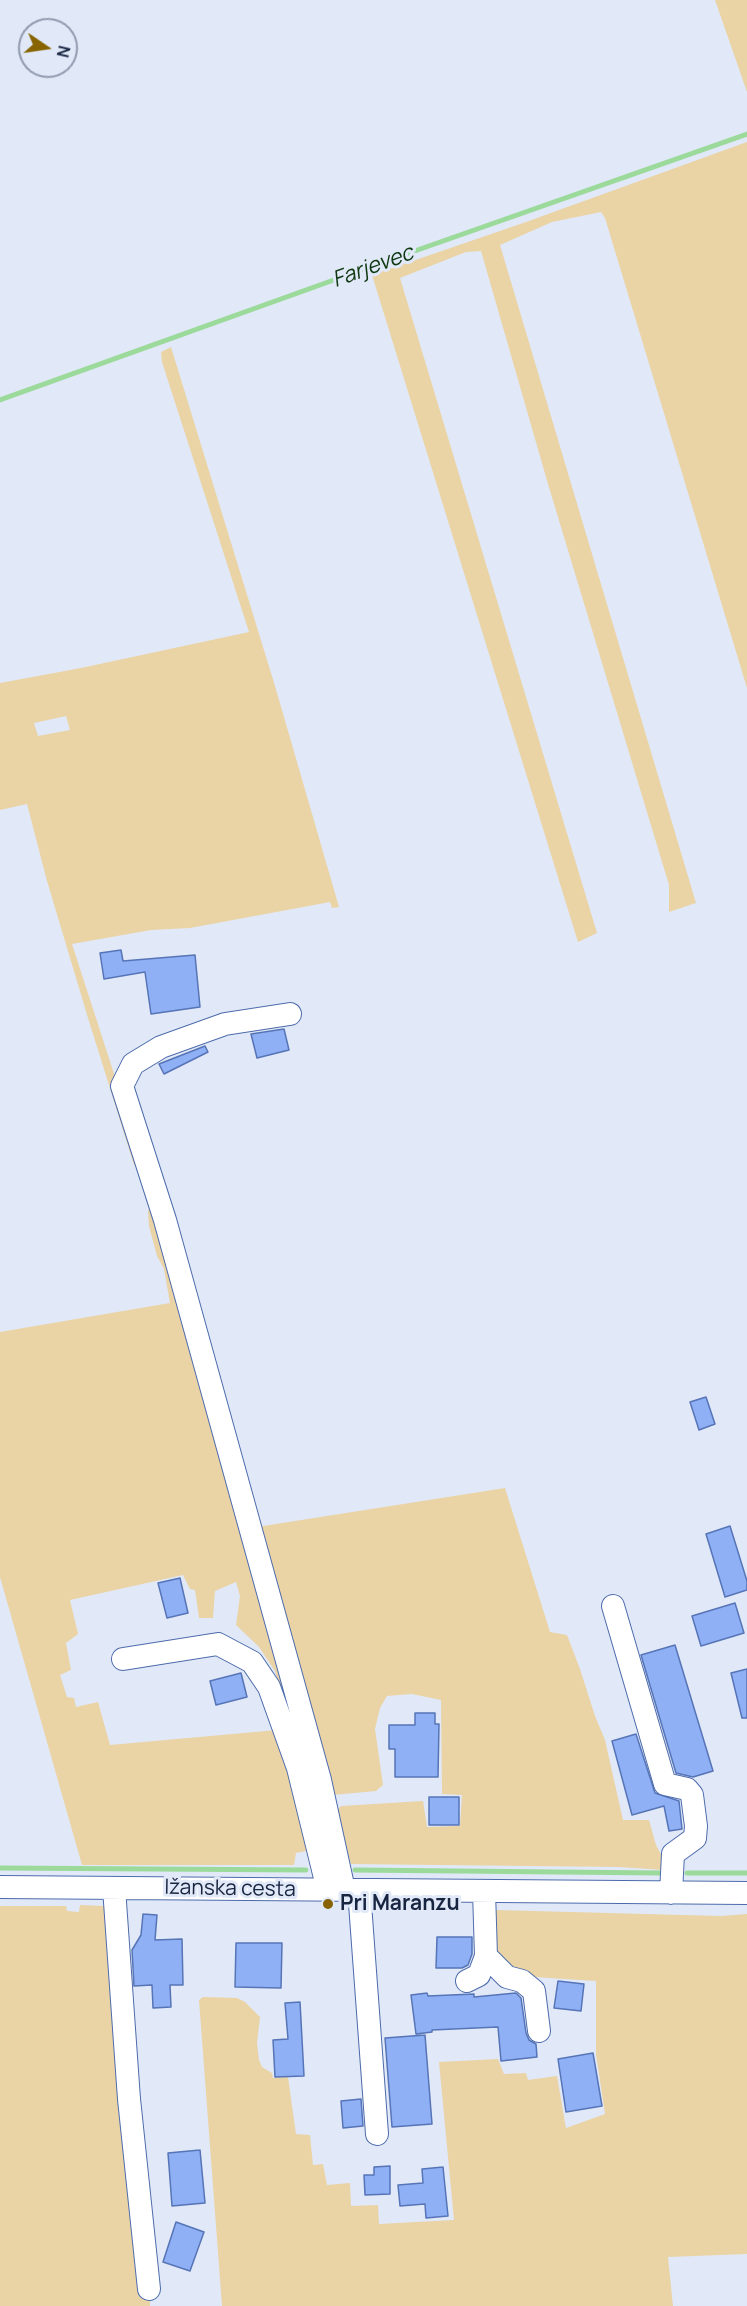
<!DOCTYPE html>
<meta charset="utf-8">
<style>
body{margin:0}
#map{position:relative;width:747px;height:2306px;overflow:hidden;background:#e1e9f8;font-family:Manrope,sans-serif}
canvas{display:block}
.north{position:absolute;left:18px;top:18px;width:60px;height:60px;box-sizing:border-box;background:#e1e9f8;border:2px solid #919bae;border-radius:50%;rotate:103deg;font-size:16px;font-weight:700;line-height:24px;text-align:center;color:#182540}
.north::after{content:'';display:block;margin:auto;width:21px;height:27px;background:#876400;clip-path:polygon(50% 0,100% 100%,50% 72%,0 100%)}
</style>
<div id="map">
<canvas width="747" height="2306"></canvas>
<div class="north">N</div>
</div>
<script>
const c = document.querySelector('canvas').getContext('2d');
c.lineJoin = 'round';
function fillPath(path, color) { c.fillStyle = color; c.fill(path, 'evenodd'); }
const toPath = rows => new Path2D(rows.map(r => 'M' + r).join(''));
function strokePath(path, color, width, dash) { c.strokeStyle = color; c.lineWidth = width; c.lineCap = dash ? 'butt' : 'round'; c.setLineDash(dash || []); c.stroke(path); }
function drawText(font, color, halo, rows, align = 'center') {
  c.font = font + ' Manrope,sans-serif'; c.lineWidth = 6; c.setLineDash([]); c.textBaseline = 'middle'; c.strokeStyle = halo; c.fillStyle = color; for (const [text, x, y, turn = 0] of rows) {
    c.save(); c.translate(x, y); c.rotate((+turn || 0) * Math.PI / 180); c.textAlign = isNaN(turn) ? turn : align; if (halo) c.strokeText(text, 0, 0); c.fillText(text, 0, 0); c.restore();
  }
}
fillPath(toPath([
 [715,0,747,0,747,92],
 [747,142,747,688,605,218,601,212,552,222,500,245,696,903,669,912,669,885,548,484,481,251,466,252,400,278,597,933,578,942,372,275,526,222],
 [171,347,275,686,339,907,332,908,330,902,190,928,151,930,72,944,117,1083,141,1166,134,1165,88,1018,47,881,27,804,0,810,0,683,81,668,249,632,162,362,161,352],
 [66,716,70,730,38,736,34,723],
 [151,1200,283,1657,295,1740,275,1671,259,1647,236,1625,240,1596,236,1582,215,1591,213,1618,199,1618,195,1590,190,1589,183,1575,70,1600,78,1634,66,1643,71,1670,60,1675,67,1697,74,1698,76,1707,98,1702,110,1745,277,1730,311,1850,296,1853,294,1865,82,1865,0,1577,0,1332,170,1303,164,1269,157,1256,149,1226,148,1212],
 [505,1488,550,1632,567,1635,580,1669,595,1716,605,1740,623,1820,649,1820,656,1845,666,1864,663,1870,619,1867,351,1864,336,1811,341,1806,423,1801,427,1827,460,1826,462,1795,442,1794,441,1700,412,1694,387,1696,380,1708,375,1729,383,1785,376,1791,332,1795,257,1527],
 [80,1905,104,1906,139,2255,140,2298,150,2298,150,2306,0,2306,0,1906,66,1906,67,1911,79,1912],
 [496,1910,721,1916,747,1914,747,2254,668,2257,673,2306,222,2306,199,2000,203,1997,237,1998,245,2002,260,2017,257,2043,259,2060,262,2067,272,2073,273,2078,288,2077,296,2134,310,2135,313,2165,323,2164,327,2185,350,2183,351,2206,378,2205,379,2224,454,2220,439,2062,498,2059,504,2074,526,2073,528,2080,557,2076,566,2128,605,2114,596,2054,596,1981,534,1977,497,1962,492,1922]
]), '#ead3a5');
strokePath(toPath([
 [0,400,409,253,747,134],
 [0,1868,306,1870],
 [355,1870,660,1873],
 [687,1873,747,1873]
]), '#9cda9c', 5);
const building = toPath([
 [121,950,123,961,195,955,200,1007,151,1014,145,972,104,979,100,953,121,950],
 [284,1029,289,1050,257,1058,251,1034,284,1029],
 [205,1046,208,1052,164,1074,159,1064,205,1046],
 [706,1397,715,1424,699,1430,690,1402,706,1397],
 [730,1526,747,1581,747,1590,725,1597,706,1534,730,1526],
 [180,1578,188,1613,167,1618,158,1583,180,1578],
 [735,1603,744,1633,701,1646,692,1616,735,1603],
 [675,1645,713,1771,693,1777,676,1773,641,1655,675,1645],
 [747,1669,747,1718,742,1718,731,1673,747,1669],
 [241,1673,247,1697,216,1705,210,1681,241,1673],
 [415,1713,435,1713,435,1724,439,1724,438,1777,395,1777,395,1749,389,1749,389,1725,415,1725,415,1713],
 [636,1734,655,1793,679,1801,682,1829,669,1831,664,1806,632,1815,612,1741,636,1734],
 [429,1797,459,1797,459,1825,429,1825,429,1797],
 [143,1914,157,1915,155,1940,182,1939,183,1985,170,1985,171,2007,153,2008,152,1985,134,1986,132,1950,141,1935,143,1914],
 [437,1937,472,1937,472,1954,468,1965,462,1968,436,1968,437,1937],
 [236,1943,282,1943,281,1988,235,1987,236,1943],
 [558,1981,584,1984,581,2011,554,2008,558,1981],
 [427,1993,428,1996,474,1994,474,1997,516,1993,521,1998,526,2033,529,2040,536,2044,537,2057,501,2061,498,2027,432,2030,432,2032,416,2034,411,1995,427,1993],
 [300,2002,304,2076,275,2077,273,2040,288,2039,285,2003,300,2002],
 [425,2035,432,2124,392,2127,385,2038,425,2035],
 [593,2053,602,2106,566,2112,558,2059,593,2053],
 [361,2099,363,2126,343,2128,341,2101,361,2099],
 [200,2150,205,2203,172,2206,168,2153,200,2150],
 [390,2166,390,2194,365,2195,364,2175,374,2175,374,2167,390,2166],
 [443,2167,448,2216,426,2218,425,2204,400,2206,398,2185,423,2183,422,2169,443,2167],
 [176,2222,204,2232,190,2271,163,2262,176,2222]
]);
fillPath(building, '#8fb0f5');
strokePath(building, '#5674b6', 1.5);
const minor = toPath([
 [290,1014,225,1024,161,1047,133,1064,122,1086,165,1220,245,1509,320,1780,344,1890],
 [613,1606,665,1784,687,1789,692,1795,696,1826,695,1838,673,1854,671,1893],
 [123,1659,218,1644,252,1662,269,1687,298,1768,328,1890],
 [0,1887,747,1893],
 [114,1888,129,2099,149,2289],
 [359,1890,377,2134],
 [484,1891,486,1956,507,1977,522,1981,534,1991,539,2031],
 [467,1981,479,1975,486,1956]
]);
strokePath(minor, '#4d6bac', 24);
strokePath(minor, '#fff', 22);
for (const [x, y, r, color] of [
 [328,1904,6,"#876400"]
]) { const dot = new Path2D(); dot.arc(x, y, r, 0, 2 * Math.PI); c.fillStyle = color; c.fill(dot); strokePath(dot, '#e1e9f8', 2); }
drawText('21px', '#182540', '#e1e9f8', [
 ["Ižanska cesta",230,1889,1]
]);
drawText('bold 21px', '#182540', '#e1e9f8', [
 ["Pri Maranzu",340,1904]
], 'left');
drawText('italic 22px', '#0d3810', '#e1e9f8', [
 ["Farjevec",373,267,-20]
]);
</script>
